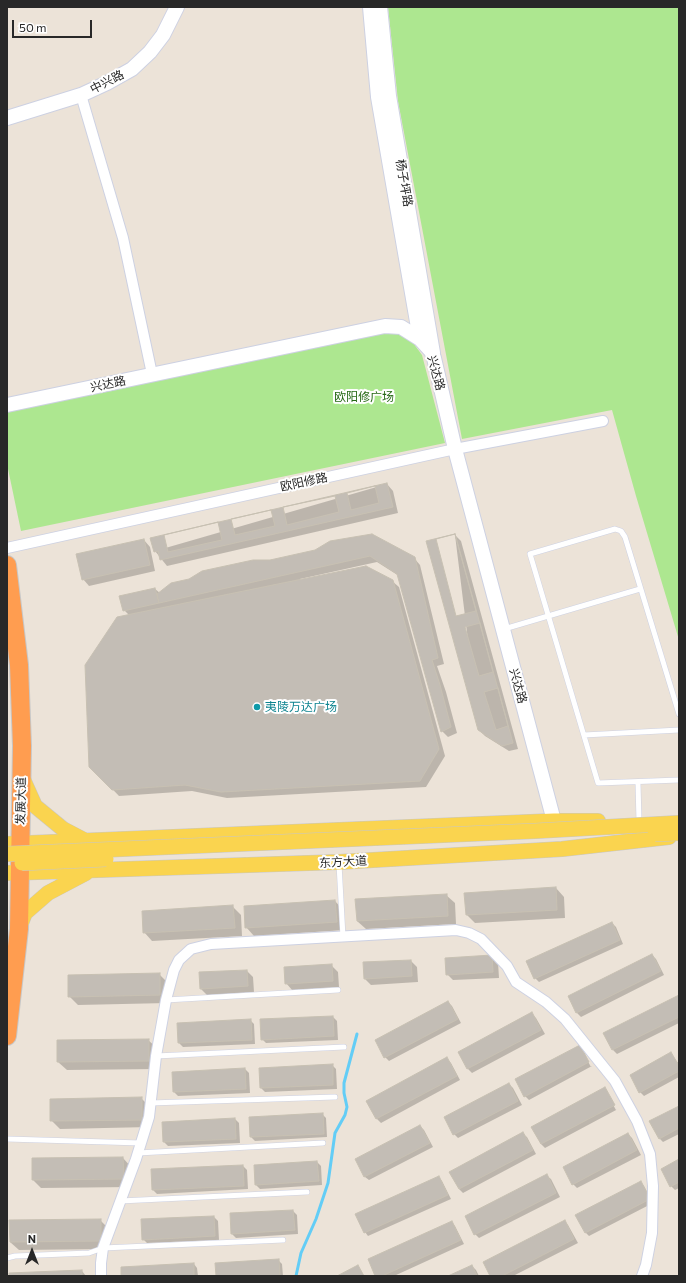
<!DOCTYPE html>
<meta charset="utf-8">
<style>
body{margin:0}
#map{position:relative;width:686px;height:1283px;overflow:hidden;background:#ece3d8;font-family:Commissioner,sans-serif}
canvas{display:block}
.frame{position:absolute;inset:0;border:8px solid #282828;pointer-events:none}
.north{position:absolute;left:12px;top:1231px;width:40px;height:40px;-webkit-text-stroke:3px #fff;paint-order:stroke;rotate:0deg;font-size:11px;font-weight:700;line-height:16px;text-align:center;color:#282828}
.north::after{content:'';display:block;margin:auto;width:14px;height:18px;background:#282828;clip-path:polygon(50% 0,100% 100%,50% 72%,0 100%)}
.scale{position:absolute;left:12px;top:20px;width:80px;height:18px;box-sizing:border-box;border:2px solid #282828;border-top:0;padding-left:5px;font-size:12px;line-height:14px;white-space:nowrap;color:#282828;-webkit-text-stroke:3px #fff;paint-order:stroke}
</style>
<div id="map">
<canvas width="686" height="1283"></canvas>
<div class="frame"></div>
<div class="north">N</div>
<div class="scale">50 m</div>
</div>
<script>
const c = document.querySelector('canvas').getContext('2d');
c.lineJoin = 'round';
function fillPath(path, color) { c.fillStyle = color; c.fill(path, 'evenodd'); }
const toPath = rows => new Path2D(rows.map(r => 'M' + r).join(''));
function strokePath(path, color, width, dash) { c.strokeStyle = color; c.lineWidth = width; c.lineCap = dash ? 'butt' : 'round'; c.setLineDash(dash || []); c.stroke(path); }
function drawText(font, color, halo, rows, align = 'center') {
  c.font = font + ' Commissioner,"Noto Sans SC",sans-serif'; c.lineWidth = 4; c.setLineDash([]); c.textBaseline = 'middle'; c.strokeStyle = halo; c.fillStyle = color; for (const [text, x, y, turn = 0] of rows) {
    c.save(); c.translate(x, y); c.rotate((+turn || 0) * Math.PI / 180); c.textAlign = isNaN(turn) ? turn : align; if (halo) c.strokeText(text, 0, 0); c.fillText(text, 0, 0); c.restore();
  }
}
fillPath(toPath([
 [388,7,679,7,679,640,636,496,612,410,462,439,398,101],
 [386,329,408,336,422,355,445,443,21,531,7,464,7,411]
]), '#ade790');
fillPath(toPath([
 [387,484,393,491,398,513,167,566,155,551],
 [455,535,461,541,518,749,509,751,485,736,479,730],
 [144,540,150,547,155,571,89,586,83,579],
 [315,551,414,558,420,565,444,664,437,666,446,692,457,733,448,737,442,731,399,576,377,562,300,579,300,581,392,581,399,587,445,756,426,787,227,798,192,791,119,796,90,766,129,615,124,610,155,589,160,593,270,561],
 [556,888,564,897,565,918,475,923,467,915],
 [446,895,455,903,456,924,366,929,357,921],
 [335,901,343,910,345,930,254,936,246,927],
 [233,907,241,915,242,936,152,941,144,932],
 [612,923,616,927,623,944,539,982,535,978],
 [652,955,656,959,664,975,581,1017,577,1013,569,996],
 [492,956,498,962,499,978,453,980,447,974],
 [411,961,417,967,418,982,371,985,365,979],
 [331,965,338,972,339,987,292,990,286,983],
 [247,971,253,977,254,992,207,995,201,989],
 [159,974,168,983,168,1003,78,1005,69,996],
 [679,996,679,1023,617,1054,613,1050,605,1033],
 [448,1002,452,1006,461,1023,389,1061,385,1057],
 [532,1014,536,1018,545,1034,472,1073,468,1069,459,1052],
 [333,1017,337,1021,338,1040,266,1043,262,1039,261,1020],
 [250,1020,254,1024,255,1044,183,1047,179,1043,178,1024],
 [148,1040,157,1048,157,1069,67,1070,58,1062],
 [580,1046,583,1049,581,1049,591,1067,592,1066,529,1100,525,1096],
 [671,1054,679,1064,679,1077,644,1096,640,1092],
 [447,1059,451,1063,460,1080,381,1123,377,1119,367,1101],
 [332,1065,336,1069,337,1089,265,1092,261,1088],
 [245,1069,249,1073,250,1093,178,1096,174,1092],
 [509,1084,513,1088,522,1105,458,1138,454,1134],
 [605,1089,608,1092,606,1092,616,1110,618,1109,545,1148,541,1144,532,1127],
 [141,1098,150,1107,150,1127,60,1129,51,1120],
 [679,1107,679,1134,663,1142,659,1138],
 [322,1114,326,1118,327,1137,255,1141,251,1137],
 [235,1119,239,1123,240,1143,168,1146,164,1142],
 [420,1126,424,1130,433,1147,369,1180,365,1177,356,1160],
 [523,1134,527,1137,536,1154,463,1193,459,1189],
 [628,1134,632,1138,641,1155,577,1188,573,1184],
 [123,1158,131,1167,132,1187,41,1188,33,1180,33,1159],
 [679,1161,679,1188,675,1190,671,1186],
 [317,1162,321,1166,322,1185,260,1189,256,1185],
 [243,1166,247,1170,248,1189,157,1194,153,1190],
 [547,1176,551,1179,560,1197,479,1238,475,1234,466,1217],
 [438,1177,442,1181,451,1199,368,1236,365,1232],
 [640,1182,644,1186,653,1203,589,1236,585,1232],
 [293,1211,297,1215,298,1234,236,1238,232,1234],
 [214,1217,218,1221,219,1240,147,1243,143,1239],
 [100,1220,109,1229,109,1249,19,1250,10,1242,10,1221],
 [564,1221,568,1225,578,1243,513,1276,491,1276],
 [451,1222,455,1226,464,1244,394,1276,377,1276],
 [278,1260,282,1264,283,1276,217,1276],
 [194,1264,197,1268,198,1276,122,1276],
 [472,1266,476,1270,479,1276,450,1276],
 [82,1271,86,1276,10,1276]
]), '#0003');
strokePath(toPath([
 [296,1276,301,1253,316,1219,328,1183,335,1133,345,1115,347,1107,344,1093,344,1083,357,1034]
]), '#63cdf6', 3);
const building = toPath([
 [387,483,393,507,160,560,158,551,154,552,150,538,387,483],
 [375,486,379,503,351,510,347,493,375,486],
 [335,496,339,512,287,525,283,507,335,496],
 [271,510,275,526,235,535,231,519,271,510],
 [218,522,222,540,168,552,164,535,218,522],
 [372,534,415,557,438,658,432,660,440,685,451,727,441,732,397,574,370,556,159,603,157,594,171,583,189,579,202,571,253,560,270,560,315,550,330,541,372,534],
 [455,534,513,743,502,746,478,730,426,541,455,534],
 [455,534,476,611,456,616,436,539,455,534],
 [144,539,150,565,82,580,76,554,144,539],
 [366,566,393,580,439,749,420,781,221,792,185,785,112,790,89,767,85,665,117,617,366,566],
 [155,588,159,603,123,611,119,596,155,588],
 [480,623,493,672,479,676,465,627,480,623],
 [498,688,508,726,496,730,484,692,498,688],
 [556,887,557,910,466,915,464,893,556,887],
 [447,894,448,916,357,921,355,899,447,894],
 [335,900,337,922,245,928,244,906,335,900],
 [233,905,235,928,143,933,142,911,233,905],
 [612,922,620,940,534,979,526,961,612,922],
 [652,954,661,971,576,1013,568,996,652,954],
 [492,955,493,972,446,975,445,958,492,955],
 [411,960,412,976,364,979,363,962,411,960],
 [332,964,333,981,285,984,284,967,332,964],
 [247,970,248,986,200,989,199,972,247,970],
 [160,973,160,995,68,997,68,975,160,973],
 [679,995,679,1017,612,1050,603,1033,679,995],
 [448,1001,458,1019,384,1058,375,1040,448,1001],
 [532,1012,541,1030,467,1069,458,1052,532,1012],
 [333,1016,334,1036,261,1040,260,1019,333,1016],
 [251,1019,252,1040,178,1043,177,1023,251,1019],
 [149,1039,149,1061,57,1062,57,1040,149,1039],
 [580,1045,589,1062,524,1097,515,1079,580,1045],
 [671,1052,679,1066,679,1071,639,1093,630,1075,671,1052],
 [447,1057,457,1076,376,1119,366,1101,447,1057],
 [333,1064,333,1085,260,1088,259,1068,333,1064],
 [245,1068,246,1089,173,1092,172,1072,245,1068],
 [509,1083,518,1101,453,1135,444,1117,509,1083],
 [605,1087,615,1105,541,1144,531,1127,605,1087],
 [142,1097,142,1120,50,1121,50,1099,142,1097],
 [679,1106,679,1128,659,1139,649,1121,679,1106],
 [323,1113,324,1134,250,1137,249,1117,323,1113],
 [235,1118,236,1139,163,1142,162,1122,235,1118],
 [420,1125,430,1143,364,1177,355,1159,420,1125],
 [523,1132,533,1150,459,1189,449,1172,523,1132],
 [628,1133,637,1150,572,1185,563,1167,628,1133],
 [123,1157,124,1179,32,1180,32,1158,123,1157],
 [679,1159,679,1182,670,1187,661,1169,679,1159],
 [317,1161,319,1181,255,1185,254,1165,317,1161],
 [243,1165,244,1186,152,1190,151,1169,243,1165],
 [547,1174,556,1193,474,1235,465,1216,547,1174],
 [439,1176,448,1195,364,1233,355,1214,439,1176],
 [641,1181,650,1199,585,1233,575,1215,641,1181],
 [293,1210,295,1230,231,1234,230,1213,293,1210],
 [214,1216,215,1236,142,1240,141,1219,214,1216],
 [101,1219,101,1241,10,1242,9,1220,101,1219],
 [565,1220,574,1239,502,1276,490,1276,483,1262,565,1220],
 [452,1221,461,1240,382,1276,375,1276,368,1259,452,1221],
 [279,1259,280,1276,216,1276,215,1263,279,1259],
 [194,1263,194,1276,121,1276,121,1267,194,1263],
 [358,1265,364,1276,337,1276,358,1265],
 [472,1265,477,1276,448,1276,472,1265],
 [82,1270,82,1276,9,1276,9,1273,82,1270]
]);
fillPath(building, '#c3bdb5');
strokePath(building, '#c7c0b2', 1);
const lane = toPath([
 [504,629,640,589],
 [679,714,625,537,621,531,615,529,530,554,598,783,679,780],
 [584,735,679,730],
 [638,783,639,821],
 [339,864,343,937],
 [166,1000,338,990],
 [156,1056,344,1047],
 [150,1103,335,1097],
 [7,1139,141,1143],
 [138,1153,323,1143],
 [120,1201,307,1192],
 [7,1258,15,1256,89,1253,103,1248,283,1240]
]);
const street = toPath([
 [81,95,123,238,152,374],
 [7,548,455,449,603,421],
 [101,1276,101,1263,103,1248,136,1159,149,1117,156,1056,166,1000,174,970,179,960,191,949,211,944,456,930,469,933,481,939,507,966,516,982,546,1002,565,1019,615,1081,637,1121,650,1154,653,1186,652,1233,646,1265,642,1276]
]);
const secondary = toPath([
 [370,7,378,97,420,339],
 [380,7,389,96,433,353],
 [7,118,81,95,107,83,132,69,150,52,163,35,177,7],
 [7,405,385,326,401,327,420,339,431,351,434,358,455,449,554,821]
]);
const primary = toPath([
 [22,777,35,806,63,829,84,840],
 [7,844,554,821,598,821],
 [7,873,339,862,562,849,669,837],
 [19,928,25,913,48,893,86,873]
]);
const highway = toPath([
 [7,565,19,665,22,746,19,929,7,1036]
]);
strokePath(lane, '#cdd1e2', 6);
strokePath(street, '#cdd1e2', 12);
strokePath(secondary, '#cdd1e2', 16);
strokePath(primary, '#c7c7c7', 16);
strokePath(highway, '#c7c7c7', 20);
strokePath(lane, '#fff', 5);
strokePath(street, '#fff', 10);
strokePath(secondary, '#fff', 14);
strokePath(primary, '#fad44f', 15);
strokePath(highway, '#ff9d50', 18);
const primaryBridge = toPath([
 [655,834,679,833],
 [7,854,535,831,679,823],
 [22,863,106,859]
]);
strokePath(primaryBridge, '#c7c7c7', 16, []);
strokePath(primaryBridge, '#fad44f', 15);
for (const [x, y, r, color] of [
 [257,707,4,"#0f9aa8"]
]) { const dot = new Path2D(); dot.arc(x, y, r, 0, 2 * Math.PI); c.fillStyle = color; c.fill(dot); strokePath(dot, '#fff', 1.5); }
drawText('12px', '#282828', '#fff', [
 ["中兴路",107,82,-27],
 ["杨子坪路",404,183,80],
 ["兴达路",436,373,75],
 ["兴达路",108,384,-12],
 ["欧阳修路",304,482,-12],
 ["兴达路",518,686,75],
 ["发展大道",21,801,-89],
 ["东方大道",343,862,-3]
]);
drawText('12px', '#256814', '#fff', [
 ["欧阳修广场",364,397]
]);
drawText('12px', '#0d838f', '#fff', [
 ["夷陵万达广场",265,707]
], 'left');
</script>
